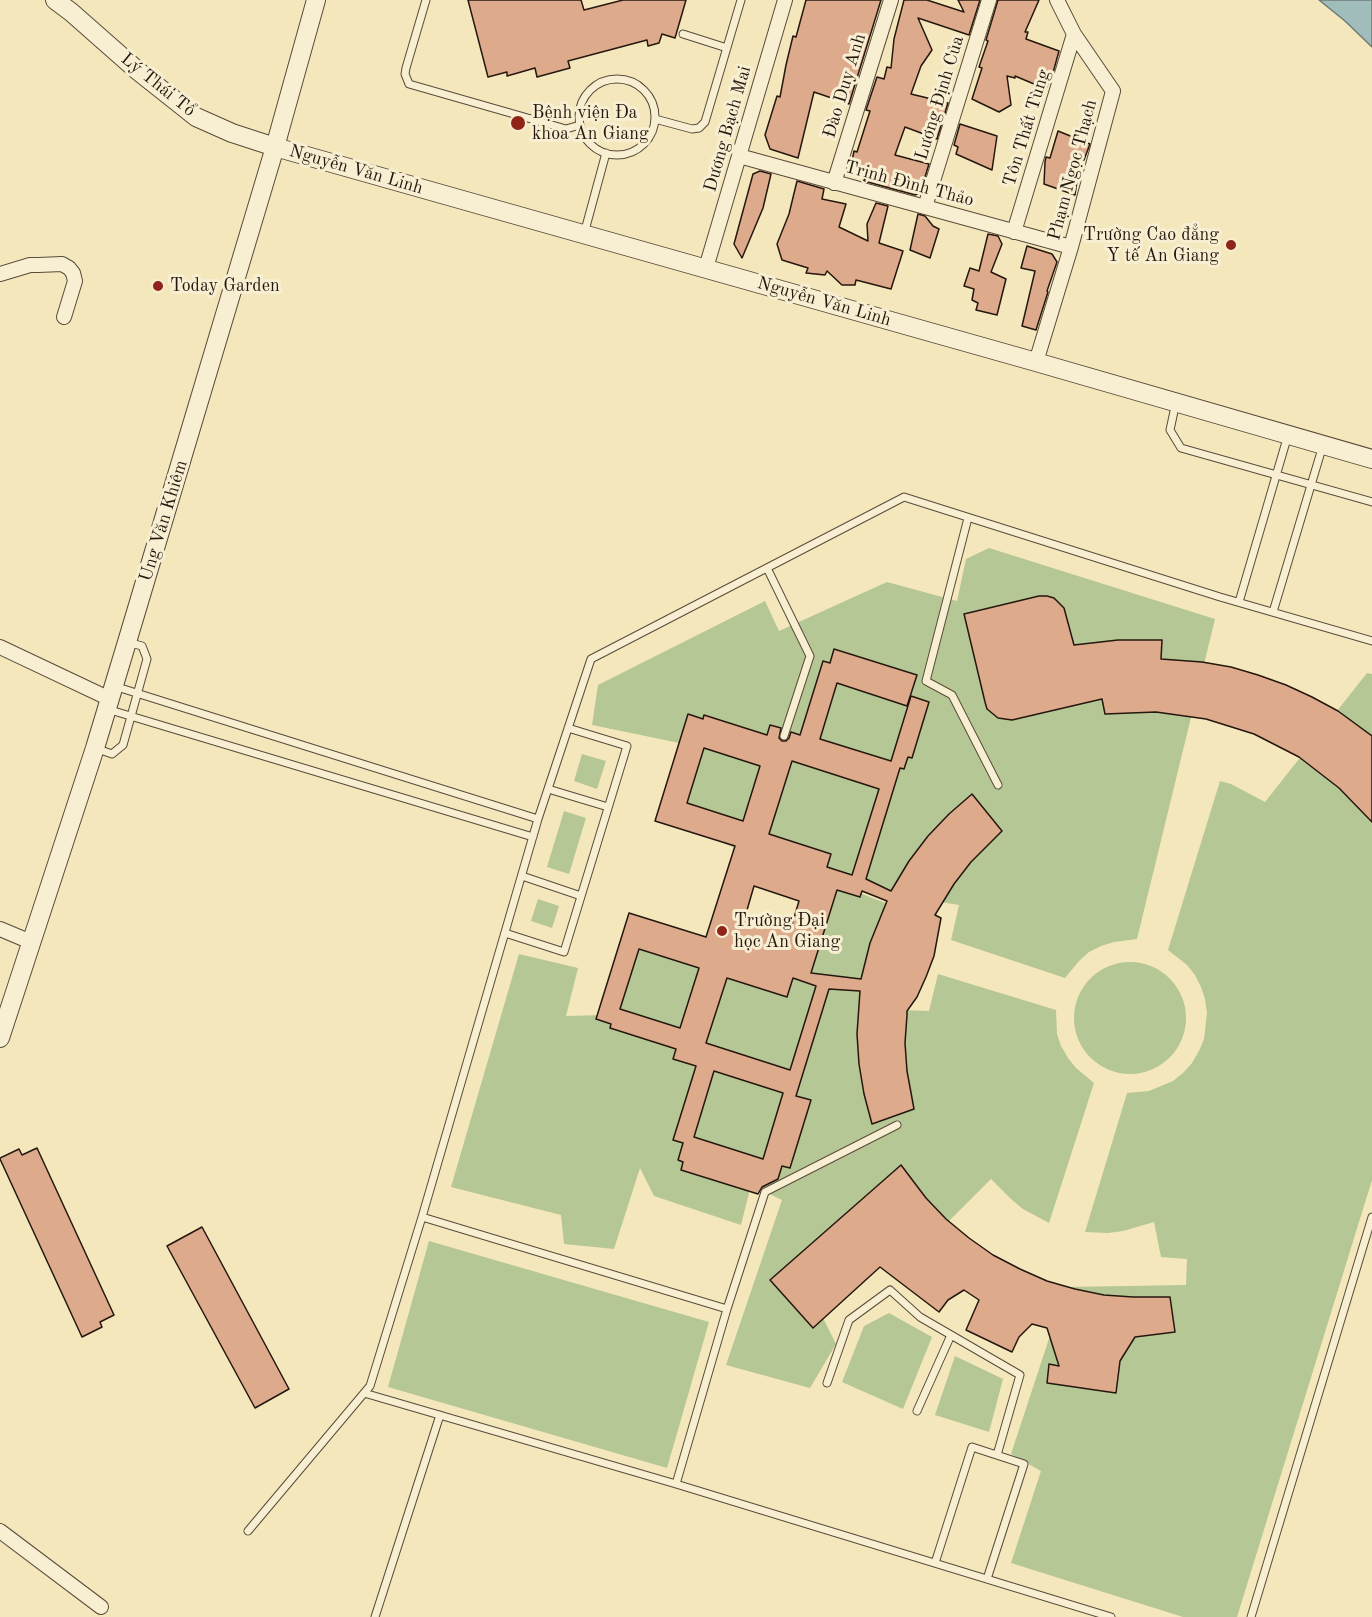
<!DOCTYPE html>
<meta charset="utf-8">
<style>
body{margin:0}
canvas{display:block;background:#f4e7bb}
</style>
<canvas width="1372" height="1617"></canvas>
<script>
const c = document.querySelector('canvas').getContext('2d');
c.lineJoin = 'round';
function fillPath(path, color) { c.fillStyle = color; c.fill(path, 'evenodd'); }
const toPath = rows => new Path2D(rows.map(r => 'M' + r).join(''));
function strokePath(path, color, width, dash) { c.strokeStyle = color; c.lineWidth = width; c.lineCap = dash ? 'butt' : 'round'; c.setLineDash(dash || []); c.stroke(path); }
function drawText(font, color, halo, rows, align = 'center') {
  c.font = font + ' "Old Standard TT",serif'; c.lineWidth = 6; c.setLineDash([]); c.textBaseline = 'middle'; c.strokeStyle = halo; c.fillStyle = color; for (const [text, x, y, turn = 0] of rows) {
    c.save(); c.translate(x, y); c.rotate((+turn || 0) * Math.PI / 180); c.textAlign = isNaN(turn) ? turn : align; if (halo) c.strokeText(text, 0, 0); c.fillText(text, 0, 0); c.restore();
  }
}
fillPath(toPath([
 [989,548,1215,619,1137,939,1114,942,1101,946,1089,952,1079,961,1065,978,951,940,959,905,842,886,898,908,877,1009,929,1011,938,974,1056,1010,1057,1034,1061,1046,1068,1058,1076,1068,1094,1083,1049,1223,1023,1209,1011,1199,991,1179,937,1233,898,1217,820,1312,836,1344,810,1388,726,1365,782,1200,751,1185,741,1225,654,1196,640,1168,614,1249,564,1244,561,1215,451,1187,519,954,578,968,566,1016,604,1015,626,933,792,954,818,883,671,821,694,746,592,725,598,685,765,601,779,631,887,582,957,601,966,559],
 [1367,673,1372,674,1372,1180,1237,1617,1183,1617,1011,1563,1041,1471,1011,1454,1066,1287,1186,1285,1187,1259,1161,1257,1154,1222,1123,1231,1108,1233,1085,1232,1127,1093,1149,1091,1173,1081,1183,1073,1192,1063,1199,1051,1204,1039,1207,1013,1205,999,1201,987,1195,975,1187,965,1168,950,1220,781,1231,784,1265,802],
 [582,754,606,761,597,789,574,781],
 [564,811,586,818,569,874,547,867],
 [538,899,559,906,552,928,531,921],
 '1074 1018a56 56 0 1 1 112 0a56 56 0 1 1-112 0Z',
 [429,1241,709,1322,667,1468,388,1387],
 [889,1313,932,1337,903,1409,842,1382,864,1326],
 [955,1356,1003,1379,989,1432,935,1415]
]), '#b5c795');
const water = toPath([
 [1319,0,1372,0,1372,47,1345,21,1319,0]
]);
fillPath(water, '#a1bdbb');
strokePath(water, '#6f7b76', 1.5);
const building = toPath([
 [468,0,581,0,584,10,623,0,686,0,675,38,662,34,659,43,648,46,647,40,568,61,570,68,537,77,535,68,507,76,507,72,488,77,468,0],
 [806,0,881,0,849,104,814,92,798,158,770,149,765,135,777,96,780,97,786,65,793,36,796,37,806,0],
 [904,0,927,0,964,12,958,0,980,0,969,35,918,18,932,50,921,66,911,94,948,103,937,139,905,127,895,155,929,164,920,193,915,195,864,181,852,161,854,151,857,152,870,111,866,110,877,77,884,79,887,67,891,68,894,39,904,0],
 [998,0,1039,0,1025,32,1028,32,1026,39,1059,51,1051,80,1049,80,1046,89,1015,76,1015,78,1007,76,1011,105,999,112,972,99,982,68,979,67,988,41,986,40,998,0],
 [960,124,997,136,992,170,956,154,958,147,954,145,960,124],
 [1058,131,1090,144,1084,160,1080,159,1075,195,1044,184,1045,162,1046,157,1050,158,1058,131],
 [760,171,771,174,763,208,742,258,734,244,753,174,760,171],
 [797,181,824,189,822,199,846,204,839,227,868,241,867,224,876,203,888,206,879,243,903,251,891,289,856,280,855,285,842,285,827,271,825,275,806,273,808,268,782,260,777,244,789,214,797,181],
 [918,214,925,216,933,226,939,229,930,258,910,250,918,214],
 [988,234,998,236,1002,244,991,272,1006,279,997,315,976,310,978,303,972,300,974,289,964,286,970,268,979,271,988,234],
 [1027,246,1052,254,1057,262,1047,291,1048,292,1036,330,1022,326,1035,271,1021,268,1027,246],
 [1039,596,1047,596,1054,598,1064,608,1074,645,1118,640,1162,640,1161,659,1202,662,1231,667,1258,675,1286,685,1312,697,1338,711,1372,736,1372,822,1339,788,1299,757,1254,734,1206,719,1156,712,1105,714,1102,699,1012,720,998,718,987,709,985,702,964,614,1039,596],
 [834,649,917,675,907,706,837,683,820,739,891,761,911,696,929,702,912,758,908,757,904,769,900,768,866,879,891,891,909,861,928,836,949,814,972,794,1002,831,971,862,954,884,935,915,941,918,934,956,926,977,917,997,907,1011,907,1015,905,1043,907,1071,914,1109,872,1124,864,1094,859,1064,857,1034,860,991,829,989,796,1096,811,1100,790,1168,782,1166,778,1179,762,1187,758,1194,681,1170,683,1162,678,1160,683,1143,673,1140,696,1066,673,1059,676,1049,610,1028,611,1024,596,1019,629,913,706,937,735,846,655,821,688,714,703,719,704,715,767,735,770,725,781,728,779,738,782,741,786,741,789,738,791,732,800,735,823,661,830,663,834,649],
 [704,748,760,766,743,821,687,803,704,748],
 [792,761,879,789,852,875,827,867,831,854,769,834,792,761],
 [754,886,799,901,790,931,745,917,754,886],
 [837,890,860,897,862,891,887,901,870,943,861,979,811,973,837,890],
 [639,949,699,968,680,1028,620,1009,639,949],
 [727,978,787,997,793,978,816,986,790,1070,706,1043,727,978],
 [714,1071,783,1093,763,1159,694,1137,714,1071],
 [37,1148,114,1315,100,1322,102,1327,82,1337,0,1159,0,1158,19,1149,22,1155,37,1148],
 [901,1165,926,1198,946,1219,969,1238,993,1255,1020,1269,1047,1281,1075,1289,1104,1295,1133,1297,1170,1297,1175,1332,1135,1337,1120,1361,1116,1393,1047,1383,1049,1364,1059,1366,1047,1328,1032,1324,1019,1337,1012,1352,966,1330,979,1300,964,1290,948,1300,939,1312,880,1267,813,1328,770,1280,901,1165],
 [202,1227,289,1389,255,1408,167,1246,202,1227]
]);
fillPath(building, '#ddab8c');
strokePath(building, '#25170e', 1.5);
const service = toPath([
 [426,0,406,68,405,74,409,84,566,129,580,125],
 [683,34,727,48],
 '579 117a38 38 0 1 1 76 0a38 38 0 1 1-76 0Z',
 [655,119,692,129,699,128,705,122,741,0],
 [584,234,606,153],
 [1176,402,1170,430,1181,448,1372,502],
 [968,518,926,681,952,695,998,785],
 [767,568,810,656,784,736],
 [1239,602,1288,435],
 [1273,612,1323,445],
 [114,686,538,819],
 [107,709,533,837],
 [95,748,112,754,123,745,147,659,142,646,127,642],
 [548,789,608,807],
 [522,876,581,896],
 [505,933,564,952,627,746,568,728],
 [422,1217,727,1309,676,1484],
 [727,1309,765,1192,897,1125],
 [827,1383,849,1320,890,1290,920,1317,1020,1375,997,1455],
 [364,1393,676,1484,1111,1617],
 [917,1411,951,1335],
 [248,1531,370,1386,422,1217,538,819,591,659,904,497,1220,597,1372,641],
 [935,1563,972,1447,1024,1464,987,1579],
 [375,1617,440,1415],
 [1251,1617,1372,1217]
]);
const minor = toPath([
 [739,156,1071,247],
 [834,183,891,0],
 [925,207,989,0],
 [1014,232,1074,34],
 [706,268,785,0],
 [0,274,30,265,38,265,62,264,69,268,73,273,75,281,64,317],
 [1036,362,1071,247,1113,91,1074,34,1057,0],
 [0,647,110,699],
 [0,929,31,942],
 [0,1531,101,1607]
]);
const tertiary = toPath([
 [55,0,71,12,138,71,196,117,232,133,275,147,1036,362,1372,459],
 [0,1038,95,748,127,642,275,147,316,0]
]);
strokePath(service, '#594b39', 9);
strokePath(minor, '#594b39', 16);
strokePath(tertiary, '#594b39', 20);
strokePath(service, '#f8efd3', 7);
strokePath(minor, '#f8efd3', 14);
strokePath(tertiary, '#f8efd3', 18);
for (const [x, y, r, color] of [
 [518,123,8,"#8f2418"],
 [1231,245,6,"#8f2418"],
 [158,286,6,"#8f2418"],
 [722,931,6,"#8f2418"]
]) { const dot = new Path2D(); dot.arc(x, y, r, 0, 2 * Math.PI); c.fillStyle = color; c.fill(dot); strokePath(dot, '#f8efd3', 2); }
drawText('18px', '#25170e', '#f8efd3', [
 ["Lý Thái Tổ",158,85,39],
 ["Đào Duy Anh",845,86,-73],
 ["Lương Định Của",940,98,-73],
 ["Tôn Thất Tùng",1027,128,-73],
 ["Dương Bạch Mai",728,129,-74],
 ["Nguyễn Văn Linh",356,170,16],
 ["Phạm Ngọc Thạch",1073,170,-75],
 ["Trịnh Đình Thảo",909,184,15],
 ["Nguyễn Văn Linh",824,302,16],
 ["Ung Văn Khiêm",164,521,-73]
]);
drawText('18px', '#25170e', '#f8efd3', [
 ["Bệnh viện Đa",532,113],
 ["khoa An Giang",532,134],
 ["Trường Cao đẳng",1219,235,"right"],
 ["Y tế An Giang",1219,256,"right"],
 ["Today Garden",170,286],
 ["Trường Đại",734,921],
 ["học An Giang",734,942]
], 'left');
</script>
